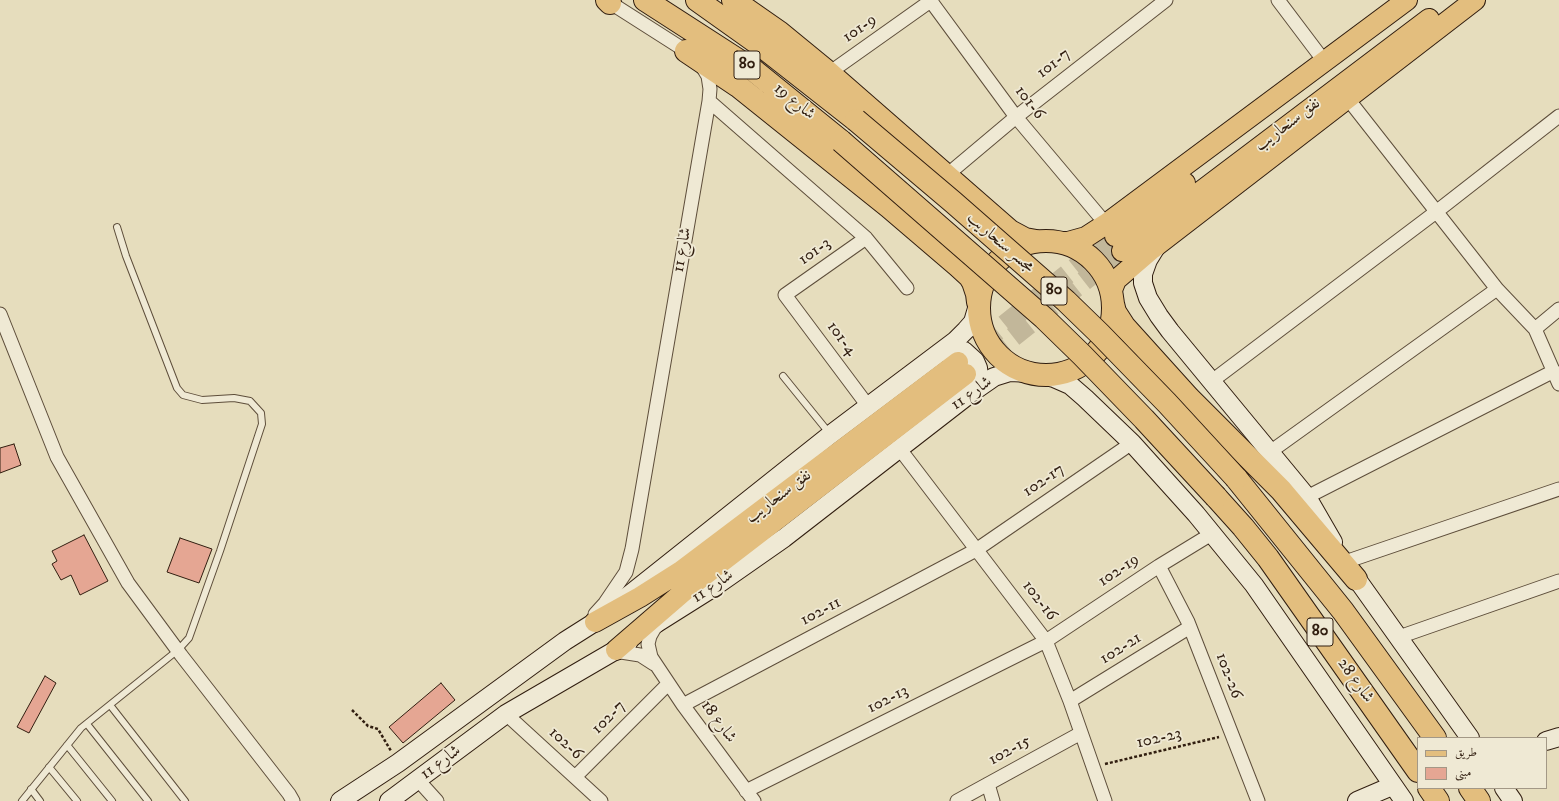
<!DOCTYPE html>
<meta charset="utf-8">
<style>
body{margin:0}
#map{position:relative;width:1559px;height:801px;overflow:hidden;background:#e6ddbd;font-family:"IM FELL DW Pica",Amiri,serif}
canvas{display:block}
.legend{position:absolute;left:1417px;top:737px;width:130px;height:52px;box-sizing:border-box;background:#efe9d4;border:1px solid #a39886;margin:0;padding:5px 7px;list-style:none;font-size:12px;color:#311e10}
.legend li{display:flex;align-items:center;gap:8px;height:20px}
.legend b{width:20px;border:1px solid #a39886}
</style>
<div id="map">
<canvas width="1559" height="801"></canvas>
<ul class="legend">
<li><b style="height:5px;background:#e3be7e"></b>طريق</li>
<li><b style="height:11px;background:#e5a693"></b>مبنى</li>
</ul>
</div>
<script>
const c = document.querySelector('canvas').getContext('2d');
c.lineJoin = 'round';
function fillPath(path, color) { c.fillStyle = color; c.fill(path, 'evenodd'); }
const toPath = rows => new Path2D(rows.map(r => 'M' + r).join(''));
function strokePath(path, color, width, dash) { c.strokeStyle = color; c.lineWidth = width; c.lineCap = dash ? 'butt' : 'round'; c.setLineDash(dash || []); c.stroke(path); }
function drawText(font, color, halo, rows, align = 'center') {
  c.font = font + ' "IM FELL DW Pica",Amiri,serif'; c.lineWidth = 3.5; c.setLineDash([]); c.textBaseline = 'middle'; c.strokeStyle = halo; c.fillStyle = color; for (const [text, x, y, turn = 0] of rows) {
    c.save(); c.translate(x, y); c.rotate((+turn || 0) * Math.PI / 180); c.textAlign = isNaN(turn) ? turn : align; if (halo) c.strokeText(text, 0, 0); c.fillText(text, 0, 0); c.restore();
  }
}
const building = toPath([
 [14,444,21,465,0,473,0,448,14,444],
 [84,535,108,581,80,595,71,575,61,580,52,564,57,561,52,551,84,535],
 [180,538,212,549,199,583,167,572,180,538],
 [45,676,56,683,29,733,17,727,45,676],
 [441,683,455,700,403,743,389,727,441,683]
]);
fillPath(building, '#e5a693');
strokePath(building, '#311e10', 1);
strokePath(toPath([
 [958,362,1115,236],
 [966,374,1122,251]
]), '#c2b79a', 20, [20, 10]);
const lane = toPath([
 [783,376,830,434],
 [110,705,185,801],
 [87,724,148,801],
 [67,745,112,801],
 [49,767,77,801],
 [31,789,40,801],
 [22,801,81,728,178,650,189,638,220,551,262,424,261,413,250,401,234,398,202,400,183,395,177,388,126,256,117,227]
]);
const street = toPath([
 [930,0,1016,117,1106,224],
 [1278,0,1324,61],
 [829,73,932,0],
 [1348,99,1497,289,1535,329,1559,384],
 [709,101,866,238,907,288],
 [947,175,1016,117,1166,0],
 [866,238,785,295,868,406],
 [0,314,57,457,128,583,181,655,289,794,293,801],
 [1535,329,1559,309],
 [1212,381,1436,212,1559,116],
 [899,448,1046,641,1070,701,1105,801],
 [1270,452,1497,289],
 [1307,497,1554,371],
 [1345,562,1559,489],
 [1159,566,1188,622,1258,801],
 [595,614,605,603,626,572,632,549,709,101,710,89,708,76,700,63,686,51,606,0],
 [664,619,654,629,650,636,648,644,651,657,683,705,754,801],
 [1399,637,1559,581],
 [612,654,621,652,640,655,654,664],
 [1070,701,1190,627],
 [683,705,976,550,1132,443],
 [506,714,601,801],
 [575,777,668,684],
 [418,780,437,801],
 [988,784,993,801],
 [746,791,1046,641,1159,566,1213,533],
 [957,801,1081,733]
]);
const secondary = toPath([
 [1156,247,1148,260,1143,274,1143,283,1148,298,1159,316,1170,331,1307,497,1333,542],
 [939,353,950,350,958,350,964,351,975,361,978,368,979,376,978,382,971,393],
 [1037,374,1054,378,1070,385,1085,398,1132,443,1196,514,1254,585,1404,801],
 [1349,568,1470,738],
 [657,623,711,589,784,538,971,393,994,377,1010,372,1031,373],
 [1546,741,1559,737],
 [1504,788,1513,801],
 [340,801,398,763,565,641,595,622,830,435,955,341,966,330,973,322,978,305],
 [389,801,506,714,628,643],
 [1357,801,1392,786]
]);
const primary = toPath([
 [1115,236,1185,183],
 [1059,242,1068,242,1086,237,1106,224,1407,0],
 [1122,251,1429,19],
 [1112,296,1112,290,1116,280,1152,249,1475,0],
 [595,622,640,597,681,571,958,362],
 [616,650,689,587,966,374]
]);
const highway = toPath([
 [607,0,610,3],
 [645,0,752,69,841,141],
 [697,0,763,47,856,120],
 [733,0,779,32,829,73,1010,231,1025,239,1036,241],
 [686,51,738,86,889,207,958,266,970,277,973,282,977,294,978,302],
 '979 308a67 67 0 1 1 134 0a67 67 0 1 1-134 0Z',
 [1113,304,1115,312,1124,326,1189,398,1281,490,1356,579],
 [1236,478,1343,611,1435,738],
 [1216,497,1243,527,1268,558,1418,771],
 [1429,788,1438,801],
 [1470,788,1479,801]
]);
strokePath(lane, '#5e4e3b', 8);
strokePath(street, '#5e4e3b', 15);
strokePath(secondary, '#311e10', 20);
strokePath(primary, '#311e10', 22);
strokePath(highway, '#311e10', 24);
strokePath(toPath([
 [352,710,368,726,378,729,391,751],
 [1105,764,1219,737]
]), '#311e10', 2.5, [3, 2]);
strokePath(lane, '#efe9d4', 6);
strokePath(street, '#efe9d4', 13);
strokePath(secondary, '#efe9d4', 18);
strokePath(primary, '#e3be7e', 20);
strokePath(highway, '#e3be7e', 22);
const highwayBridge = toPath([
 [856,120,953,202,1066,301,1100,334,1167,403,1236,478],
 [841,141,1044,318,1082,355,1144,419,1216,497]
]);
strokePath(highwayBridge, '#311e10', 24, []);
strokePath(highwayBridge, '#e3be7e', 22);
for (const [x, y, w] of [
 [747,65,26],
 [1054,291,26],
 [1320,632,26]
]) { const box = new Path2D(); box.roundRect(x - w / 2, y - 14, w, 28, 3); c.fillStyle = '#efe9d4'; c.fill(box); strokePath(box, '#311e10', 1); }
drawText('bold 16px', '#311e10', null, [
 ["80",747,65],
 ["80",1054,291],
 ["80",1320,632]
]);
drawText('17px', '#311e10', '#efe9d4', [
 ["101-9",860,29,-35],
 ["101-7",1054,64,-38],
 ["شارع 19",794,102,39],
 ["101-6",1029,103,52],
 ["نفق سنحاريب",1288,125,-37],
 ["مجسر سنحاريب",1000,243,41],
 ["شارع 11",683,250,-80],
 ["101-3",815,252,-36],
 ["101-4",841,339,53],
 ["شارع 11",972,394,-35],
 ["102-17",1044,481,-34],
 ["نفق سنحاريب",779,497,-37],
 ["102-19",1119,571,-34],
 ["شارع 11",713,587,-34],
 ["102-16",1039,601,52],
 ["102-11",821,612,-28],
 ["102-21",1121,649,-32],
 ["102-26",1228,676,69],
 ["شارع 28",1355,681,55],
 ["102-13",888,700,-27],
 ["102-7",609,718,-45],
 ["شارع 18",718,722,54],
 ["102-23",1159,739,-13],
 ["102-6",565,744,43],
 ["102-15",1010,751,-29],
 ["شارع 11",441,763,-37]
]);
</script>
